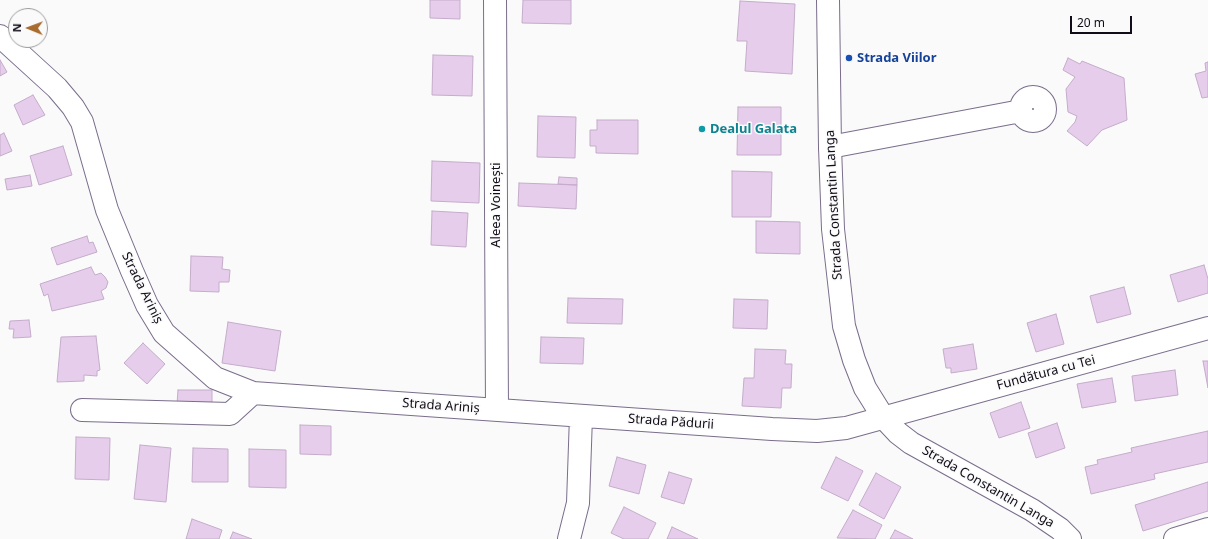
<!DOCTYPE html>
<meta charset="utf-8">
<style>
body{margin:0}
#map{position:relative;width:1208px;height:539px;overflow:hidden;background:#fafafa;font-family:"Noto Sans",sans-serif}
canvas{display:block}
.north{position:absolute;left:8px;top:8px;width:40px;height:40px;box-sizing:border-box;background:#fafafa;border:1px solid #9d9b9f;border-radius:50%;rotate:271deg;font-size:11px;font-weight:700;line-height:16px;text-align:center;color:#110c17}
.north::after{content:'';display:block;margin:auto;width:14px;height:18px;background:#a86c2f;clip-path:polygon(50% 0,100% 100%,50% 72%,0 100%)}
.scale{position:absolute;left:1070px;top:16px;width:62px;height:18px;box-sizing:border-box;border:2px solid #110c17;border-top:0;padding-left:5px;font-size:12px;line-height:14px;white-space:nowrap;color:#110c17;-webkit-text-stroke:3px #fafafa;paint-order:stroke}
</style>
<div id="map">
<canvas width="1208" height="539"></canvas>
<div class="north">N</div>
<div class="scale">20 m</div>
</div>
<script>
const c = document.querySelector('canvas').getContext('2d');
c.lineJoin = 'round';
function fillPath(path, color) { c.fillStyle = color; c.fill(path, 'evenodd'); }
const toPath = rows => new Path2D(rows.map(r => 'M' + r).join(''));
function strokePath(path, color, width, dash) { c.strokeStyle = color; c.lineWidth = width; c.lineCap = dash ? 'butt' : 'round'; c.setLineDash(dash || []); c.stroke(path); }
function drawText(font, color, halo, rows, align = 'center') {
  c.font = font + ' "Noto Sans",sans-serif'; c.lineWidth = 3; c.setLineDash([]); c.textBaseline = 'middle'; c.strokeStyle = halo; c.fillStyle = color; for (const [text, x, y, turn = 0] of rows) {
    c.save(); c.translate(x, y); c.rotate((+turn || 0) * Math.PI / 180); c.textAlign = isNaN(turn) ? turn : align; if (halo) c.strokeText(text, 0, 0); c.fillText(text, 0, 0); c.restore();
  }
}
const building = toPath([
 [430,0,460,0,460,19,430,18,430,0],
 [523,0,571,0,571,24,522,23,523,0],
 [740,1,795,4,792,74,745,71,747,41,737,41,740,1],
 [433,55,473,56,472,96,432,95,433,55],
 [1068,58,1080,64,1082,61,1124,78,1127,120,1102,130,1087,146,1067,131,1075,122,1077,116,1068,112,1066,89,1075,77,1063,70,1068,58],
 [0,60,7,72,0,76,0,60],
 [1208,62,1208,97,1202,98,1195,74,1206,71,1205,63,1208,62],
 [33,95,45,115,23,125,14,105,33,95],
 [738,107,781,107,781,155,737,155,738,107],
 [538,116,576,117,575,158,537,157,538,116],
 [597,120,638,120,638,154,596,153,596,146,590,146,590,130,597,130,597,120],
 [4,133,12,151,0,156,0,135,4,133],
 [63,146,72,175,39,185,30,156,63,146],
 [432,161,480,163,479,203,431,201,432,161],
 [732,171,772,172,771,217,732,217,732,171],
 [30,175,32,186,7,190,5,179,30,175],
 [559,177,577,178,577,185,558,184,559,177],
 [519,183,577,185,576,209,518,206,519,183],
 [432,211,468,213,466,247,431,245,432,211],
 [756,221,800,222,800,254,756,253,756,221],
 [87,236,89,243,93,242,97,252,57,265,51,248,87,236],
 [191,256,223,257,222,269,230,270,229,282,219,282,219,292,190,291,191,256],
 [1204,265,1208,279,1208,293,1178,302,1170,275,1204,265],
 [91,267,95,275,101,273,105,277,108,282,106,288,101,291,104,299,52,311,48,294,44,296,40,284,91,267],
 [1124,287,1131,314,1097,323,1090,296,1124,287],
 [568,298,623,299,622,324,567,323,568,298],
 [734,299,768,300,767,329,733,328,734,299],
 [1056,314,1064,344,1036,352,1027,323,1056,314],
 [29,320,31,337,13,338,14,329,9,329,10,321,29,320],
 [228,322,281,331,275,371,222,363,228,322],
 [96,336,100,370,97,371,97,376,84,375,84,381,57,382,61,337,96,336],
 [541,337,584,338,583,364,540,363,541,337],
 [143,343,165,364,147,384,124,363,143,343],
 [973,344,977,369,951,373,951,368,946,368,943,349,973,344],
 [755,349,786,350,785,364,792,364,791,388,782,388,781,408,742,406,744,378,754,378,755,349],
 [1203,361,1208,361,1208,388,1203,361],
 [1175,370,1178,395,1135,401,1132,376,1175,370],
 [1112,378,1116,402,1082,408,1077,384,1112,378],
 [178,390,212,390,212,405,177,404,178,390],
 [1021,402,1030,428,999,438,990,413,1021,402],
 [1057,423,1065,448,1036,458,1028,433,1057,423],
 [300,425,331,426,331,455,300,454,300,425],
 [1208,431,1208,462,1154,474,1155,479,1091,494,1085,467,1098,464,1097,460,1132,452,1131,448,1208,431],
 [76,437,110,438,109,480,75,479,76,437],
 [140,445,171,448,166,502,134,499,140,445],
 [193,448,228,449,228,482,192,482,193,448],
 [249,449,286,450,286,488,249,487,249,449],
 [617,457,646,465,639,494,609,486,617,457],
 [836,457,863,471,848,501,821,488,836,457],
 [669,472,692,479,684,504,661,497,669,472],
 [876,473,901,487,884,519,859,505,876,473],
 [1208,482,1208,511,1143,531,1135,505,1208,482],
 [624,507,656,523,648,539,624,539,611,533,624,507],
 [853,510,882,525,875,539,837,538,853,510],
 [192,519,222,530,219,539,186,539,192,519],
 [672,527,698,539,667,539,672,527],
 [895,530,913,539,890,539,895,530],
 [233,532,252,539,230,539,233,532]
]);
fillPath(building, '#e6cdeb');
strokePath(building, '#c4acca', 1);
const minor = toPath([
 [495,0,497,410],
 [0,36,57,88,73,107,82,122,107,210,132,271,147,305,164,333,215,378,253,393,772,429,817,431,846,428,1208,328],
 '1021 109a12 12 0 1 1 24 0a12 12 0 1 1-24 0Z',
 [830,147,1021,111],
 [82,410,230,414,253,393],
 [569,539,578,503,581,416],
 [1175,539,1208,529]
]);
const major = toPath([
 [828,0,830,147,833,229,844,326,854,360,865,388,883,417,898,433,911,443,1032,510,1060,529,1070,539]
]);
strokePath(minor, '#7a6d8b', 24);
strokePath(major, '#7a6d8b', 24);
strokePath(minor, '#fff', 22);
strokePath(major, '#fff', 22);
for (const [x, y, r, color] of [
 [849,58,4,"#1a4fb4"],
 [702,129,4,"#0f9aa8"]
]) { const dot = new Path2D(); dot.arc(x, y, r, 0, 2 * Math.PI); c.fillStyle = color; c.fill(dot); strokePath(dot, '#fafafa', 1.5); }
drawText('bold 13px', '#164399', '#fafafa', [
 ["Strada Viilor",857,58]
], 'left');
drawText('bold 13px', '#0d838f', '#fafafa', [
 ["Dealul Galata",710,129]
], 'left');
drawText('13px', '#110c17', '#fafafa', [
 ["Aleea Voinești",496,205,-90],
 ["Strada Constantin Langa",834,205,-93],
 ["Strada Ariniș",142,288,64],
 ["Fundătura cu Tei",1046,373,-15],
 ["Strada Ariniș",441,406,4],
 ["Strada Pădurii",671,422,4],
 ["Strada Constantin Langa",988,487,30]
]);
</script>
